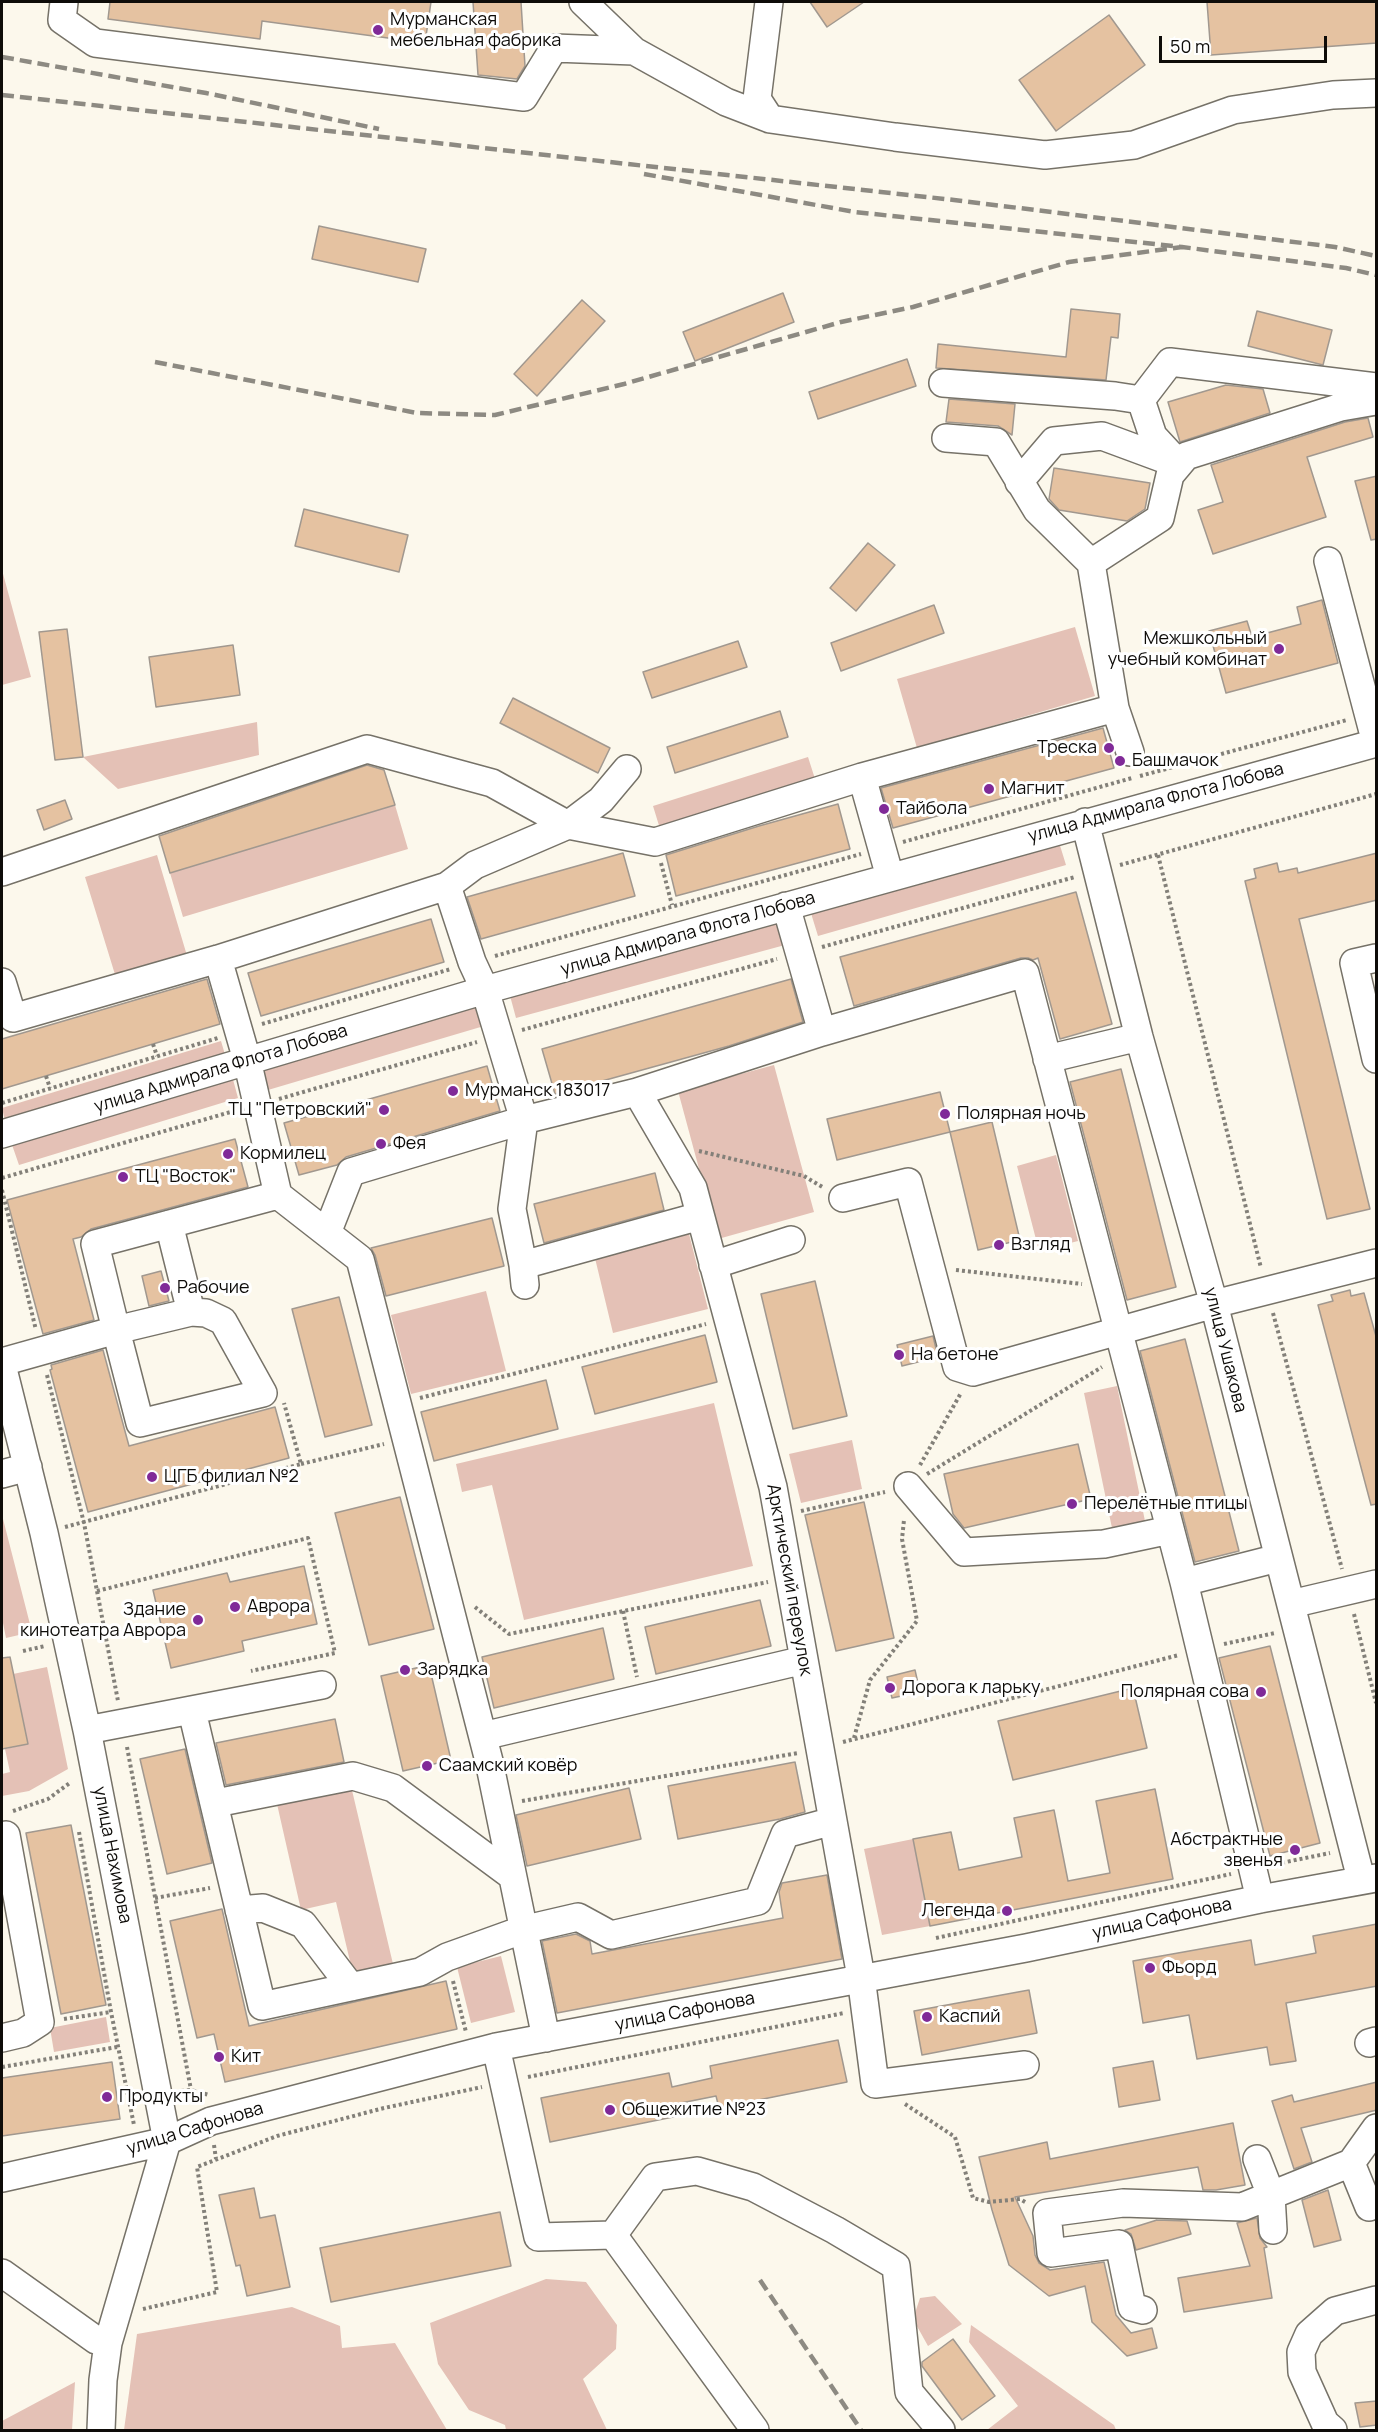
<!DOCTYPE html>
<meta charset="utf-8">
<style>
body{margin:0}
#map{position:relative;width:1378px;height:2432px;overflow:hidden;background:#fcf8ec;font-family:Manrope,sans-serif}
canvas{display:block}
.frame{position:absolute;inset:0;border:3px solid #0e0c09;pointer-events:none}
.scale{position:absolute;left:1159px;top:36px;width:168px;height:27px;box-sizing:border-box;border:3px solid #0e0c09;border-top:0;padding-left:8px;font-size:18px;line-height:21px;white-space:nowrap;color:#0e0c09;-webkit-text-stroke:4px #fff;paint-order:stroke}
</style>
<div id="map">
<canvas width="1378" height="2432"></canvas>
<div class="frame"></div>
<div class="scale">50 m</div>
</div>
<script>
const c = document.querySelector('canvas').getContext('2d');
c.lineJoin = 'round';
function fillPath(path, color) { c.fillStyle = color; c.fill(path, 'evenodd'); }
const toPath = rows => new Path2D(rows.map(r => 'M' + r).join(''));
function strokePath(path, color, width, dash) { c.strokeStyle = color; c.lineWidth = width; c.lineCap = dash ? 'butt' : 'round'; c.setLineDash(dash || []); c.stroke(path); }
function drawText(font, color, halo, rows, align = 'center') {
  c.font = font + ' Manrope,sans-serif'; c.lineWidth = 6; c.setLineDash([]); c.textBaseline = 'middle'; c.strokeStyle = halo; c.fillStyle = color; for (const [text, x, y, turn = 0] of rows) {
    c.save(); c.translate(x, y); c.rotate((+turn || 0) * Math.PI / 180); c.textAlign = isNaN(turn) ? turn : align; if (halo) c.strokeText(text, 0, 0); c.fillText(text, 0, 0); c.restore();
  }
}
fillPath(toPath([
 [2,570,31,677,2,685],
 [1075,627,1095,696,917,748,897,679],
 [257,722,259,755,118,789,83,757],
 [808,757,816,782,661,832,653,806],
 [395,805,408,849,183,917,170,873],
 [1058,839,1066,865,818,936,810,910],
 [157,855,188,959,117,981,85,877],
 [778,919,785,945,516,1018,509,992],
 [477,1000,484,1026,268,1090,261,1064],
 [221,1041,226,1058,6,1125,2,1108],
 [774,1065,814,1212,718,1239,678,1091],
 [231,1072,238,1098,19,1165,10,1139],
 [1056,1155,1078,1241,1039,1251,1017,1166],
 [688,1230,708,1309,613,1333,594,1254],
 [486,1291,506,1371,411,1394,391,1315],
 [1117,1386,1145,1521,1112,1528,1084,1393],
 [714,1403,753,1566,524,1620,492,1485,462,1492,456,1464],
 [852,1440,862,1489,801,1503,789,1454],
 [2,1515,32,1632,6,1638,2,1618],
 [47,1667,68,1769,29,1791,2,1796,2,1774,10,1772,5,1749,27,1744,13,1674],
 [351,1786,393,1964,353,1974,336,1902,301,1910,277,1804],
 [913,1839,930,1926,882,1935,864,1849],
 [501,1956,515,2012,471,2023,457,1967],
 [106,2017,110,2042,54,2052,50,2028],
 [546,2279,586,2282,617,2325,616,2349,583,2379,607,2430,506,2430,505,2425,469,2410,438,2364,430,2323],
 [935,2296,962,2324,928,2346,913,2319,920,2298],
 [292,2307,340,2326,342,2348,395,2343,447,2430,124,2430,137,2334],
 [971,2325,1114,2425,1116,2430,987,2430,1018,2406,969,2342],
 [75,2382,72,2430,2,2430,2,2421]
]), '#e4c1b6');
const building = toPath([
 [110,2,431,2,425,43,262,21,260,39,108,19,110,2],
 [473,2,521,2,525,66,517,79,478,75,473,2],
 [810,2,864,2,827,27,810,2],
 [1207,2,1377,2,1377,43,1211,55,1207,2],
 [1109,15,1145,65,1056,131,1019,80,1109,15],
 [319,226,426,249,418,282,312,259,319,226],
 [783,293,794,322,695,361,683,332,783,293],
 [582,300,605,321,537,396,514,374,582,300],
 [1071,309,1120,314,1118,338,1111,337,1106,380,936,368,938,344,1066,357,1071,309],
 [1257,311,1332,330,1323,365,1248,346,1257,311],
 [907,359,916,386,818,419,809,392,907,359],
 [1226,385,1263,389,1270,413,1180,442,1168,402,1226,385],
 [949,399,1015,404,1012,435,998,426,946,422,949,399],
 [1368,418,1373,437,1307,457,1326,517,1213,554,1198,510,1223,502,1211,465,1345,422,1368,418],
 [1054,468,1150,483,1145,509,1127,521,1059,510,1049,499,1054,468],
 [1377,476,1377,539,1371,540,1355,481,1377,476],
 [304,509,408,535,399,572,295,546,304,509],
 [868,543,895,565,856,611,830,588,868,543],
 [1322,600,1338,663,1226,693,1209,631,1247,621,1252,637,1301,624,1297,607,1322,600],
 [934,605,944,633,841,671,831,643,934,605],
 [67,629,83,757,55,760,39,632,67,629],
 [738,641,747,667,652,698,643,672,738,641],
 [233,645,240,695,156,707,149,657,233,645],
 [513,698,610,748,598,773,500,723,513,698],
 [780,711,788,737,675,773,667,747,780,711],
 [1103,728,1114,768,893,828,881,788,1103,728],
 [367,765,384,770,395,805,170,873,159,836,367,765],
 [65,800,72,819,44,830,37,810,65,800],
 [838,804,850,849,676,896,666,855,759,826,838,804],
 [623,853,635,896,481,939,467,897,623,853],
 [1377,853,1377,900,1299,919,1370,1209,1327,1219,1245,881,1256,878,1254,869,1277,863,1279,872,1297,868,1298,873,1377,853],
 [1076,892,1112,1024,1060,1039,1038,958,1033,960,1028,958,1021,958,854,1006,840,957,1076,892],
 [431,919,444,962,261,1016,248,973,431,919],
 [207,979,220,1024,2,1089,2,1039,207,979],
 [791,979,803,1022,729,1046,555,1094,542,1049,791,979],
 [487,1066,500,1111,346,1157,337,1165,299,1175,284,1123,487,1066],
 [1121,1069,1176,1287,1127,1300,1070,1082,1121,1069],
 [940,1092,950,1132,837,1160,827,1119,940,1092],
 [992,1122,1020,1240,978,1250,950,1132,992,1122],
 [235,1139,248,1187,91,1229,81,1237,73,1239,94,1320,43,1334,7,1200,235,1139],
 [655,1173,664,1210,544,1243,534,1204,655,1173],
 [492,1218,504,1266,386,1296,375,1255,371,1248,492,1218],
 [161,1271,169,1301,149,1306,142,1276,161,1271],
 [815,1281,847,1416,793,1429,761,1294,815,1281],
 [1350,1290,1351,1296,1364,1293,1377,1340,1377,1504,1371,1505,1318,1305,1333,1301,1331,1295,1350,1290],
 [339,1297,372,1425,325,1437,292,1309,339,1297],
 [705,1335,717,1382,595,1414,582,1367,705,1335],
 [933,1336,938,1357,902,1366,897,1345,933,1336],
 [1185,1339,1239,1551,1195,1562,1140,1351,1185,1339],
 [103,1350,129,1446,275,1407,289,1458,88,1512,50,1370,52,1369,51,1365,103,1350],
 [546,1380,558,1429,434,1461,421,1412,546,1380],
 [1078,1444,1091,1499,964,1528,953,1514,944,1474,1078,1444],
 [400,1497,434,1629,369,1645,335,1513,400,1497],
 [864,1502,894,1638,836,1651,805,1515,864,1502],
 [304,1566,317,1624,242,1641,244,1651,171,1668,153,1590,227,1573,230,1582,304,1566],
 [760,1600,771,1646,656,1674,645,1627,760,1600],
 [603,1628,614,1679,494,1708,482,1657,603,1628],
 [1270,1646,1320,1843,1270,1856,1219,1658,1270,1646],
 [10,1657,28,1744,2,1749,2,1658,10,1657],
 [429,1665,451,1760,403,1771,381,1676,429,1665],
 [915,1670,920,1692,892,1698,887,1677,915,1670],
 [1133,1688,1147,1748,1013,1780,998,1721,1133,1688],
 [335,1719,344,1762,226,1785,216,1743,335,1719],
 [185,1749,212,1863,167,1874,140,1759,185,1749],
 [795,1762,805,1812,780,1819,678,1839,668,1786,795,1762],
 [629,1788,641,1839,527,1866,516,1815,629,1788],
 [1155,1789,1173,1879,930,1926,913,1839,951,1832,959,1870,1022,1857,1014,1818,1054,1810,1068,1881,1110,1873,1096,1801,1155,1789],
 [71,1825,106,2005,61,2014,26,1833,71,1825],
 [827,1875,842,1959,557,2013,542,1941,576,1934,590,1941,592,1954,783,1918,779,1892,782,1883,827,1875],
 [222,1909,249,2026,446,1981,457,2029,225,2082,214,2034,197,2038,170,1921,222,1909],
 [1377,1924,1377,1986,1286,2003,1296,2061,1270,2065,1267,2047,1197,2059,1189,2015,1143,2023,1133,1961,1251,1940,1255,1965,1316,1953,1313,1936,1377,1924],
 [1029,1990,1037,2033,922,2055,914,2011,1029,1990],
 [838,2040,847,2082,719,2108,716,2096,676,2104,678,2116,550,2142,541,2098,669,2073,672,2087,712,2078,710,2066,838,2040],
 [1153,2061,1160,2100,1119,2107,1113,2068,1153,2061],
 [112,2062,120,2119,2,2136,2,2078,112,2062],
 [1377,2082,1377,2110,1301,2128,1312,2162,1294,2169,1272,2101,1292,2095,1294,2102,1377,2082],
 [1233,2123,1245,2185,1216,2190,1203,2190,1198,2167,1015,2197,1033,2236,1035,2255,1039,2263,1050,2270,1104,2262,1116,2315,1131,2333,1152,2328,1157,2348,1127,2356,1092,2322,1085,2286,1049,2296,1009,2265,992,2210,979,2157,1047,2142,1050,2159,1233,2123],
 [254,2188,260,2218,275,2215,290,2287,247,2296,240,2265,236,2266,219,2195,254,2188],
 [1328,2190,1341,2240,1314,2247,1302,2200,1328,2190],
 [500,2212,511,2266,331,2302,320,2248,500,2212],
 [1257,2218,1260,2238,1267,2247,1264,2248,1272,2298,1184,2312,1178,2278,1250,2266,1237,2223,1257,2218],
 [1157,2220,1187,2221,1191,2234,1136,2250,1131,2234,1125,2230,1157,2220],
 [953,2339,995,2396,962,2420,922,2366,922,2362,953,2339],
 [1377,2401,1377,2425,1360,2427,1355,2403,1377,2401]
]);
fillPath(building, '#e5c2a1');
strokePath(building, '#a1988f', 1.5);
const minor = toPath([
 [64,2,62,20,95,43,524,97,554,48,634,51],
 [583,2,634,51,726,102,770,119],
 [769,2,757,99,770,119,895,137,1045,155,1134,145,1233,110,1333,95,1376,93],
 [943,383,1115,396,1141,400,1153,436,1179,464],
 [1141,400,1170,362,1376,387],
 [946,438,996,442,1037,510,1091,563,1115,708],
 [1019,482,1054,441,1102,436,1175,463],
 [1328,561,1376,743],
 [1091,563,1160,518,1170,475,1186,456,1341,407,1376,401],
 [1085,822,1139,1037,1214,1304,1361,1879],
 [2,872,367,749,492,783,568,825,601,800,627,769],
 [890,877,862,777,1115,708,1130,752],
 [447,886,472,962,485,990,524,1120,637,1092,693,1188,773,1487,861,1977,875,2084,1025,2065],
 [786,906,822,1032],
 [1376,958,1354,963,1376,1059],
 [218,959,247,1060,278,1195,360,1259,489,1761,546,2038],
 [2,982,13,1018,218,959,447,886,475,865,568,825,655,842,862,777],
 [1047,1059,1139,1037],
 [637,1092,822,1032,1025,973,1184,1582,1260,1899],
 [2,1134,485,990,1376,743],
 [843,1198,908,1182,957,1367,973,1372,1214,1304,1376,1263],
 [169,1224,191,1312],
 [327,1233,351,1172,524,1120,512,1209,523,1265,525,1285],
 [523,1265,700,1216],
 [713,1265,791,1240],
 [191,1312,206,1313,223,1321,263,1393,140,1423,116,1330,191,1312],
 [2,1362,116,1330,95,1244,278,1195],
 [2,1365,44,1533,87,1730,167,2141,108,2343,103,2380,101,2430],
 [2,1474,28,1467],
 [908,1486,964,1552,1104,1544,1170,1530],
 [1184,1582,1278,1558],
 [1291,1604,1376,1584],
 [192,1711,262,2006,420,1972,447,1957,522,1930,578,1917,611,1935,758,1901,785,1834,833,1821],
 [87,1730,322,1685],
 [483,1736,804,1660],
 [216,1803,353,1776,393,1788,512,1876],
 [239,1910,263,1908,303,1924,351,1987],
 [2,2038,23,2033,40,2022,6,1835],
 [1369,2043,1376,2041],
 [496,2047,538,2237,613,2235,655,2177,697,2171,753,2187,835,2230,896,2266,909,2392,941,2430],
 [1257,2159,1271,2195,1273,2230],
 [1351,2163,1369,2207],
 [2,2178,167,2141,211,2121,496,2047,1026,1948,1260,1899,1376,1878],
 [613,2235,755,2430],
 [2,2273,96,2340,108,2343],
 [1143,2310,1132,2307,1119,2244,1051,2253,1047,2213,1123,2203,1242,2207,1351,2163,1376,2128],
 [1333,2430,1325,2423,1302,2372,1301,2352,1309,2334,1335,2311,1376,2300]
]);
strokePath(minor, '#767268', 30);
strokePath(toPath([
 [1140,776,1347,720],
 [903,842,1132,778],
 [1158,855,1261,1268],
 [661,863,672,905],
 [1120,865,1376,794],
 [822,947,1075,877],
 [495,956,861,854],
 [262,1024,451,969],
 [522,1030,777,959],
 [153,1044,157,1056],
 [46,1076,50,1088],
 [279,1099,477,1042],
 [2,1103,218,1038],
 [699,1151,804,1176,824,1188],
 [2,1178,234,1111],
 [2,1190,36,1330],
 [956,1270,1082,1284],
 [1273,1313,1342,1569],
 [47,1375,84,1523,118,1701],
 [420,1398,706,1324],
 [301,1464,384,1444],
 [920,1465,961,1393],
 [927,1474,1102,1367],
 [801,1511,885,1492],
 [65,1527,301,1464,284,1403],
 [97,1591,308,1538,335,1653,251,1671],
 [475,1607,509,1634,768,1582],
 [623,1611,637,1677],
 [1354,1614,1376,1703],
 [90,1635,105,1632],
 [1224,1644,1275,1633],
 [23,1651,45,1646],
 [854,1738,870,1680,917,1621,902,1539,904,1520],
 [843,1742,1179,1655],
 [127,1747,191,2090],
 [522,1801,798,1753],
 [13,1811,48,1799,71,1782],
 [79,1832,111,2012,134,2125],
 [1276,1864,1330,1853],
 [155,1898,210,1888],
 [936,1938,1231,1874],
 [453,1981,466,2032],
 [64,2019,111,2012],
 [2,2067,117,2047],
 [528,2077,844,2013],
 [181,2091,191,2090,209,2095],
 [905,2104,955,2137,973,2198,989,2202,1020,2199,1027,2203],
 [214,2145,216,2159],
 [143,2309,217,2292,197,2167,277,2136,384,2108,482,2087]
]), '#838079', 4, [3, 3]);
strokePath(minor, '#fff', 27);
strokePath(toPath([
 [2,57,206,93,379,129],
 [2,95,954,200,1335,247,1376,256],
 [644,174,855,212,1182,247,1346,268,1376,275],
 [155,362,417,413,495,415,624,384,841,322,913,307,1069,262,1182,247],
 [760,2280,861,2430]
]), '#8d8a82', 4.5, [12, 6]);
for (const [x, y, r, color] of [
 [378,30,6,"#802a98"],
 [1279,649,6,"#802a98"],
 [1109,748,6,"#802a98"],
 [1120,761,6,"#802a98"],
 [989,789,6,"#802a98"],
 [884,809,6,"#802a98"],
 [453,1091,6,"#802a98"],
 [384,1110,6,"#802a98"],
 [945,1114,6,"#802a98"],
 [381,1144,6,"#802a98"],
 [228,1154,6,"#802a98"],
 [123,1177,6,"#802a98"],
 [999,1245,6,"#802a98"],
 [165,1288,6,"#802a98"],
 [899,1355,6,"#802a98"],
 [152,1477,6,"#802a98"],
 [1072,1504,6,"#802a98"],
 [235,1607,6,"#802a98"],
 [198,1620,6,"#802a98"],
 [405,1670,6,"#802a98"],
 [890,1688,6,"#802a98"],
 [1261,1692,6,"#802a98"],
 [427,1766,6,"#802a98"],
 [1295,1850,6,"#802a98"],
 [1007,1911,6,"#802a98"],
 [1150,1968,6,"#802a98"],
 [927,2017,6,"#802a98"],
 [219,2057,6,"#802a98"],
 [107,2097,6,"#802a98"],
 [610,2110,6,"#802a98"]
]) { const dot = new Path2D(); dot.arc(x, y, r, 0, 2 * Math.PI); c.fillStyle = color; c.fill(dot); strokePath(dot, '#fff', 2); }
drawText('18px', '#0e0c09', '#fff', [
 ["Мурманская",390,20],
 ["мебельная фабрика",390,41],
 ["Межшкольный",1267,639,"right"],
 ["учебный комбинат",1267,660,"right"],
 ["Треска",1097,748,"right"],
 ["Башмачок",1132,761],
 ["Магнит",1001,789],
 ["Тайбола",896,809],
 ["Мурманск 183017",465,1091],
 ["ТЦ \"Петровский\"",372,1110,"right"],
 ["Полярная ночь",957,1114],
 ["Фея",393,1144],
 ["Кормилец",240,1154],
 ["ТЦ \"Восток\"",135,1177],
 ["Взгляд",1011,1245],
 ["Рабочие",177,1288],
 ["На бетоне",911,1355],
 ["ЦГБ филиал №2",164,1477],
 ["Перелётные птицы",1084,1504],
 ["Аврора",247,1607],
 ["Здание",186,1610,"right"],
 ["кинотеатра Аврора",186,1631,"right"],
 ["Зарядка",417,1670],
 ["Дорога к ларьку",902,1688],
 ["Полярная сова",1249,1692,"right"],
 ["Саамский ковёр",439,1766],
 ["Абстрактные",1283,1840,"right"],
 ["звенья",1283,1861,"right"],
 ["Легенда",995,1911,"right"],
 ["Фьорд",1162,1968],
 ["Каспий",939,2017],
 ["Кит",231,2057],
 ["Продукты",119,2097],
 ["Общежитие №23",622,2110]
], 'left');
drawText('18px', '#0e0c09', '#fff', [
 ["улица Адмирала Флота Лобова",1156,803,-15],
 ["улица Адмирала Флота Лобова",688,934,-16],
 ["улица Адмирала Флота Лобова",221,1069,-17],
 ["улица Ушакова",1225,1350,76],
 ["Арктический переулок",789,1580,80],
 ["улица Нахимова",112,1855,79],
 ["улица Сафонова",1162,1919,-12],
 ["улица Сафонова",685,2012,-11],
 ["улица Сафонова",195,2129,-17]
]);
</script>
